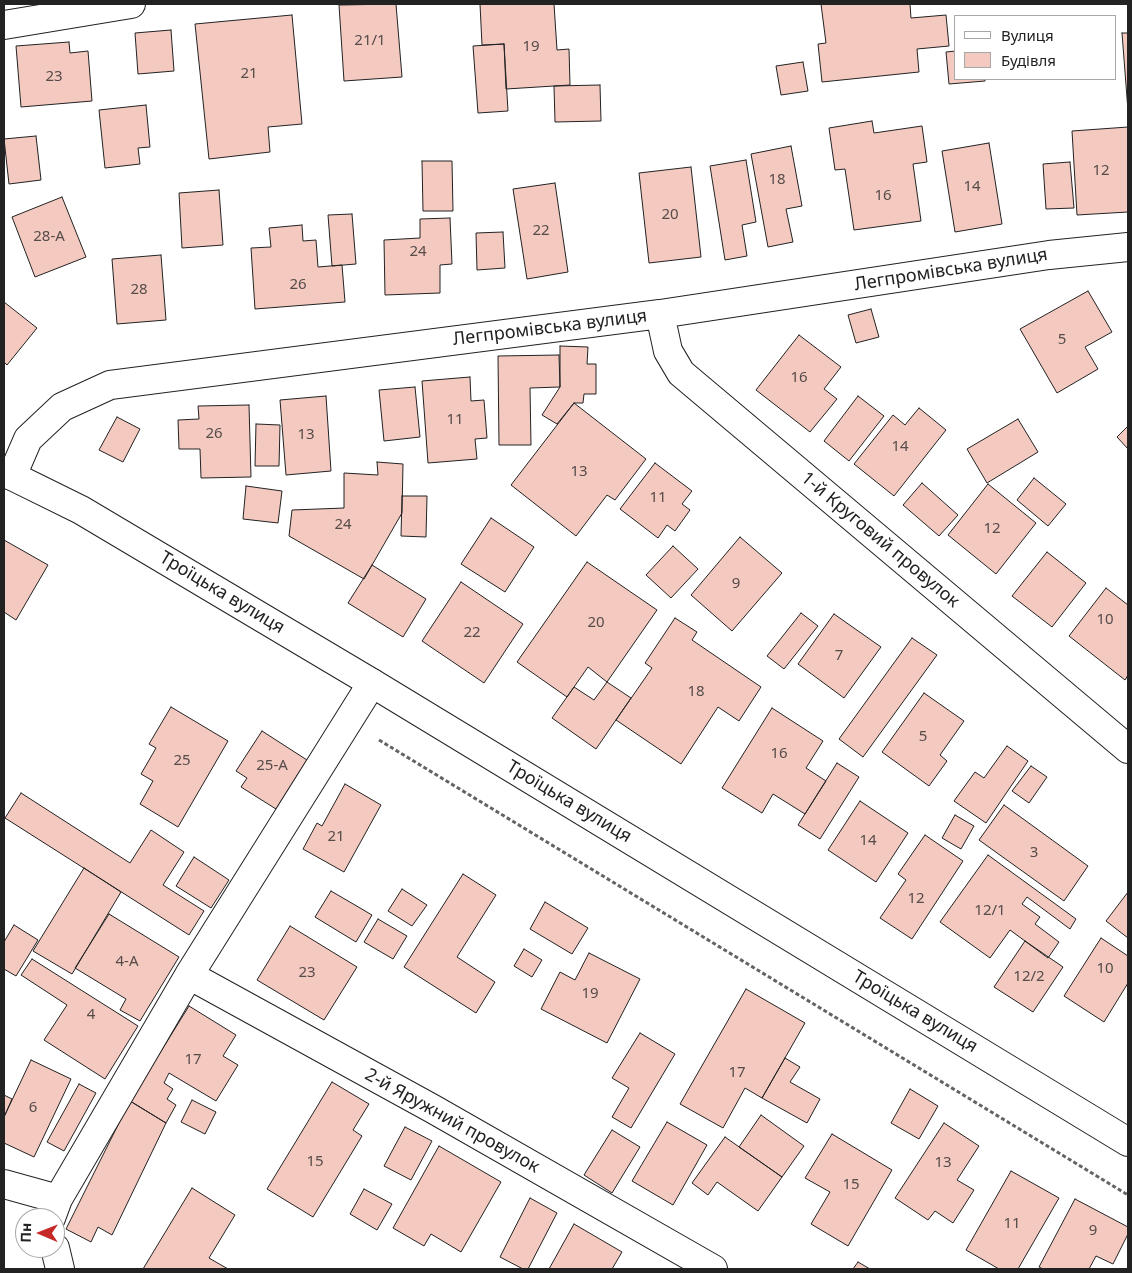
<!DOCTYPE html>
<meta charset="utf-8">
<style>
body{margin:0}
#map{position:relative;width:1132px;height:1273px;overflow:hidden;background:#fff;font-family:"Noto Sans",sans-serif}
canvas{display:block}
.frame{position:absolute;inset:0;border:5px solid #222;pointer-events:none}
.legend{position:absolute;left:954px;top:15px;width:162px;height:65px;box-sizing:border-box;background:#fff;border:1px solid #a7a7a7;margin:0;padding:6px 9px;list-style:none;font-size:15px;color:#222}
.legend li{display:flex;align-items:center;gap:10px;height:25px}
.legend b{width:25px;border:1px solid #a7a7a7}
.north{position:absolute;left:15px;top:1208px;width:50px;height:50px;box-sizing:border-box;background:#fff;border:1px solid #a7a7a7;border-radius:50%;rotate:271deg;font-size:14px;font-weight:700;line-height:20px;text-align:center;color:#222}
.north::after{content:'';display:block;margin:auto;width:18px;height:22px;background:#c62828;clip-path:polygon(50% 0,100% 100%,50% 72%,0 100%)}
</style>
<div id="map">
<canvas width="1132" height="1273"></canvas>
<div class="frame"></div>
<ul class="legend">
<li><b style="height:6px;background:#fff"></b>Вулиця</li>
<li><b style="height:14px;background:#f3c9c0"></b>Будівля</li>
</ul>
<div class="north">Пн</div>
</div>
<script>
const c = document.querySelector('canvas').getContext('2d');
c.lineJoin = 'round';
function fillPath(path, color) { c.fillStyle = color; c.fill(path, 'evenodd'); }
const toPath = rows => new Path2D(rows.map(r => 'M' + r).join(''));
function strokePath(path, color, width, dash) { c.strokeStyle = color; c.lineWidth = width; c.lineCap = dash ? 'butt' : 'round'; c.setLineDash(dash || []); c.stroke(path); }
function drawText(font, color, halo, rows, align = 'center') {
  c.font = font + ' "Noto Sans",sans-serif'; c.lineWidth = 4; c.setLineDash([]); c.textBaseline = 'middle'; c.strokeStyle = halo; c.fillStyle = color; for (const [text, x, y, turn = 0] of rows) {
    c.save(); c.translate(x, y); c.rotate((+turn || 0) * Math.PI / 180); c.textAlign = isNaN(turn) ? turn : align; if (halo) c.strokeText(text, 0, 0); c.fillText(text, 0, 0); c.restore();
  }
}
const building = toPath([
 [396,4,402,77,344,81,339,5,396,4],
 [480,4,554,4,557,50,569,49,570,85,506,89,504,44,482,45,480,4],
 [821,4,910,4,911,18,946,15,949,46,917,49,919,72,822,82,818,44,826,43,821,4],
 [292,15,302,124,268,127,270,152,209,159,195,24,292,15],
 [171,30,174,71,138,74,135,33,171,30],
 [1122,33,1128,33,1128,111,1122,33],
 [69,42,70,53,88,51,92,101,21,107,16,46,69,42],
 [504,44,508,111,478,113,473,46,504,44],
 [956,51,956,79,985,79,985,81,949,84,946,52,956,51],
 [803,62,808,91,781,95,776,66,803,62],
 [600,85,601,121,555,122,554,86,600,85],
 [146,105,150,147,138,148,140,164,105,168,99,110,146,105],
 [872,121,874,133,922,126,927,162,913,164,921,221,854,230,845,169,835,170,829,128,872,121],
 [1128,127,1128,212,1077,215,1072,131,1128,127],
 [36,136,41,180,9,184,4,139,36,136],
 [989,143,1002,224,955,232,942,151,989,143],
 [791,146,802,206,786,209,793,242,768,247,751,154,791,146],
 [746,160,756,222,742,225,747,256,725,260,710,166,746,160],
 [422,161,452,161,453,211,423,211,422,161],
 [1070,162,1074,208,1046,209,1043,164,1070,162],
 [691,167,701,257,649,263,639,173,691,167],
 [555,183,568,272,527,279,513,189,555,183],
 [219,190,223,245,182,248,179,193,219,190],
 [62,197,86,257,35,277,12,217,62,197],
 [352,214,356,264,332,266,328,215,352,214],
 [450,218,452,264,440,265,440,293,385,295,384,240,420,238,420,219,450,218],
 [302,225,303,241,316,240,318,267,342,265,345,302,255,309,251,248,271,247,269,228,302,225],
 [503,232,505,268,477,270,476,233,503,232],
 [161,255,166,320,117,324,112,259,161,255],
 [1088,291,1112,332,1085,347,1098,369,1057,393,1020,329,1088,291],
 [4,302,37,328,7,365,4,362,4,302],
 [871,309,879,337,856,343,848,315,871,309],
 [799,335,841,367,824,389,837,399,810,432,756,390,799,335],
 [560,346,588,347,587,364,596,364,596,394,584,394,583,403,574,403,557,424,542,415,560,387,560,346],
 [559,355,560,387,530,388,531,445,499,445,498,356,559,355],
 [470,377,471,401,484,400,487,438,475,439,477,459,428,463,422,381,470,377],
 [415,387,420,437,384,441,379,390,415,387],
 [326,396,331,471,286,475,280,400,326,396],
 [858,396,884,416,849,461,824,441,858,396],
 [574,403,646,459,615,500,607,495,576,536,511,485,574,403],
 [249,405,251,477,201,478,200,449,179,449,178,420,199,419,198,406,249,405],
 [919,408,946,430,894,496,854,464,893,415,905,425,919,408],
 [117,417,140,429,123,462,99,450,117,417],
 [1018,419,1038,452,987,483,967,449,1018,419],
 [256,424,280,425,279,466,255,466,256,424],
 [1128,426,1128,449,1117,437,1128,426],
 [377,462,403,464,402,513,364,579,289,536,292,510,344,508,344,473,378,475,377,462],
 [655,463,692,491,682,504,690,510,675,531,667,525,658,538,620,509,655,463],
 [1034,478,1066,504,1048,526,1017,500,1034,478],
 [922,483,958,515,939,536,903,505,922,483],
 [988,484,1036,523,996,574,948,535,988,484],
 [246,486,282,491,278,523,243,519,246,486],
 [402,496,427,496,426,537,401,536,402,496],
 [491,518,534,547,505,592,461,564,491,518],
 [740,537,782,573,732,631,691,595,740,537],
 [4,540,48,565,16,620,4,612,4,540],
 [673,546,698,569,671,598,646,575,673,546],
 [1047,552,1086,583,1052,627,1012,596,1047,552],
 [587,562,657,610,607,682,588,667,567,697,517,662,587,562],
 [372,565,426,599,403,637,348,603,372,565],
 [461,582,523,624,484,683,422,641,461,582],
 [1106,588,1128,605,1128,675,1125,680,1069,636,1106,588],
 [801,613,818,626,784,669,767,656,801,613],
 [834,614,881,647,844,698,798,664,834,614],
 [675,618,697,632,692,640,761,687,739,721,718,707,681,764,616,720,652,668,645,663,675,618],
 [912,638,937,655,863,757,839,739,912,638],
 [607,682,631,698,596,749,552,718,574,687,594,700,607,682],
 [924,693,964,721,940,755,947,761,929,786,882,752,924,693],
 [171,707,228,741,178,827,140,804,153,781,141,774,156,748,149,744,171,707],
 [772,708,823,741,806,768,826,781,805,814,773,794,762,813,722,788,772,708],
 [262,731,307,760,276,809,241,787,247,778,236,771,262,731],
 [1007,746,1028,761,986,823,954,801,975,772,984,778,1007,746],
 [837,763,859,777,820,839,798,825,837,763],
 [1031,766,1047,777,1029,803,1012,791,1031,766],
 [345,784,381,805,344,872,303,849,317,823,322,826,345,784],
 [21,793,130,863,151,830,184,852,163,885,204,911,189,935,5,818,21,793],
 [860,801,908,833,876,882,828,850,860,801],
 [1004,805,1088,866,1064,901,979,840,1004,805],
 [955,815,974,826,961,849,942,838,955,815],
 [925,835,963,861,912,939,880,918,906,880,898,874,925,835],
 [988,855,1076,919,1070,929,1027,897,1022,904,1040,917,1035,924,1059,942,1048,958,1010,930,990,958,940,922,988,855],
 [194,857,229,880,211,908,176,886,194,857],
 [84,868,121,892,72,974,33,951,84,868],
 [463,874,496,895,457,957,495,982,476,1013,404,967,463,874],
 [402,889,427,905,412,926,388,911,402,889],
 [331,891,372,915,356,942,315,917,331,891],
 [1128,892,1128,938,1106,921,1128,892],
 [545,902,588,928,572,954,530,929,545,902],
 [109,914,179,957,140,1021,120,1010,126,999,75,968,109,914],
 [378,919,407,936,393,959,364,942,378,919],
 [14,925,38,940,16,976,4,969,4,942,14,925],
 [290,926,357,967,324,1020,257,980,290,926],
 [1101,938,1128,956,1128,983,1104,1022,1064,996,1101,938],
 [1025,941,1063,967,1033,1012,994,987,1025,941],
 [524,949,542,960,532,977,514,966,524,949],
 [589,953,640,979,607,1043,541,1009,560,972,575,980,589,953],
 [32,959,138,1026,105,1079,44,1040,67,1005,21,975,32,959],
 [746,989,805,1023,762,1098,745,1088,723,1128,680,1104,746,989],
 [189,1006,236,1035,223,1056,238,1065,216,1101,169,1073,164,1083,173,1089,167,1099,176,1105,166,1123,130,1101,189,1006],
 [640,1033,675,1054,631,1128,612,1117,629,1088,612,1078,640,1033],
 [785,1058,800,1067,790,1082,820,1099,807,1123,762,1098,785,1058],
 [31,1060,71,1079,34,1157,4,1143,4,1117,31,1060],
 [332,1082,369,1104,353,1130,362,1136,313,1217,267,1189,332,1082],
 [79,1084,96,1093,64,1151,47,1142,79,1084],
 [910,1089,938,1106,919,1139,891,1123,910,1089],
 [4,1095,12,1099,4,1117,4,1095],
 [192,1100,216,1112,205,1134,181,1122,192,1100],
 [130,1101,166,1123,112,1235,98,1227,91,1242,66,1229,130,1101],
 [761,1115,804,1146,782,1177,739,1147,761,1115],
 [667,1122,707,1145,673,1205,632,1181,667,1122],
 [944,1123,979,1146,957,1180,974,1190,953,1223,935,1211,928,1220,895,1198,944,1123],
 [405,1127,432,1141,411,1180,384,1166,405,1127],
 [612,1130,640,1147,612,1193,584,1175,612,1130],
 [832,1134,892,1170,848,1246,811,1224,830,1192,805,1178,832,1134],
 [725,1137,782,1177,758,1211,717,1182,708,1195,692,1183,725,1137],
 [439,1146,501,1182,461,1252,431,1234,424,1246,393,1228,439,1146],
 [1011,1171,1059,1198,1018,1269,999,1269,966,1250,1011,1171],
 [192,1188,235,1215,209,1258,228,1269,143,1269,192,1188],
 [364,1189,392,1204,377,1230,350,1214,364,1189],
 [530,1198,557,1213,528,1269,523,1269,500,1257,530,1198],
 [1075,1199,1128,1227,1128,1234,1113,1264,1096,1256,1089,1269,1043,1269,1039,1267,1075,1199],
 [574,1224,622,1252,612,1269,549,1269,574,1224],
 [858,1262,870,1269,853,1269,858,1262]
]);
fillPath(building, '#f3c9c0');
strokePath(building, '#222', 1);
const street = toPath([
 [4,25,131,4],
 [660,314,668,351,681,373,1128,749],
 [12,476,28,439,62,407,110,385,660,314,1049,255,1128,247],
 [189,975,433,1109,713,1269],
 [4,1184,58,1199],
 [51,1218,58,1199,189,975,372,683],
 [55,1248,60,1269]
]);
const primary = toPath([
 [4,472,81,510,372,683,1128,1142]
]);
strokePath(street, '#222', 30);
strokePath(primary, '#222', 30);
strokePath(toPath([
 [379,740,1128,1195]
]), '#646464', 3, [4, 2.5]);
strokePath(street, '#fff', 28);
strokePath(primary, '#fff', 28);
drawText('15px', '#564c4a', null, [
 ["21/1",370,41],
 ["19",531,47],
 ["21",249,74],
 ["23",54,77],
 ["12",1101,171],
 ["18",777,180],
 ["14",972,187],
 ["16",883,196],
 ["20",670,215],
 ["22",541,231],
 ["28-А",49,237],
 ["24",418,252],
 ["26",298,285],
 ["28",139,290],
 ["5",1062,340],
 ["16",799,378],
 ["11",455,420],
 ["26",214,434],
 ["13",306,435],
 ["14",900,447],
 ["13",579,472],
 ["11",658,498],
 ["24",343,525],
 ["12",992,529],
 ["9",736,584],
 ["10",1105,620],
 ["20",596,623],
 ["22",472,633],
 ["7",839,656],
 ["18",696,692],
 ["5",923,737],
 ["16",779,754],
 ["25",182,761],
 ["25-А",272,766],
 ["21",336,837],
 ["14",868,841],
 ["3",1034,853],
 ["12",916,899],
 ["12/1",990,911],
 ["4-А",127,962],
 ["10",1105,969],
 ["23",307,973],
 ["12/2",1029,977],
 ["19",590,994],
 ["4",91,1015],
 ["17",193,1060],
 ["17",737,1073],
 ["6",33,1108],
 ["15",315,1162],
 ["13",943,1163],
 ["15",851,1185],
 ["11",1012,1224],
 ["9",1093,1231]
]);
drawText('18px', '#222', '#fff', [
 ["Легпромівська вулиця",951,270,-9],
 ["Легпромівська вулиця",550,328,-7],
 ["1-й Круговий провулок",880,540,40],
 ["Троїцька вулиця",222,593,31],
 ["Троїцька вулиця",569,802,31],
 ["Троїцька вулиця",915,1012,31],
 ["2-й Яружний провулок",452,1121,29]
]);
</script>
